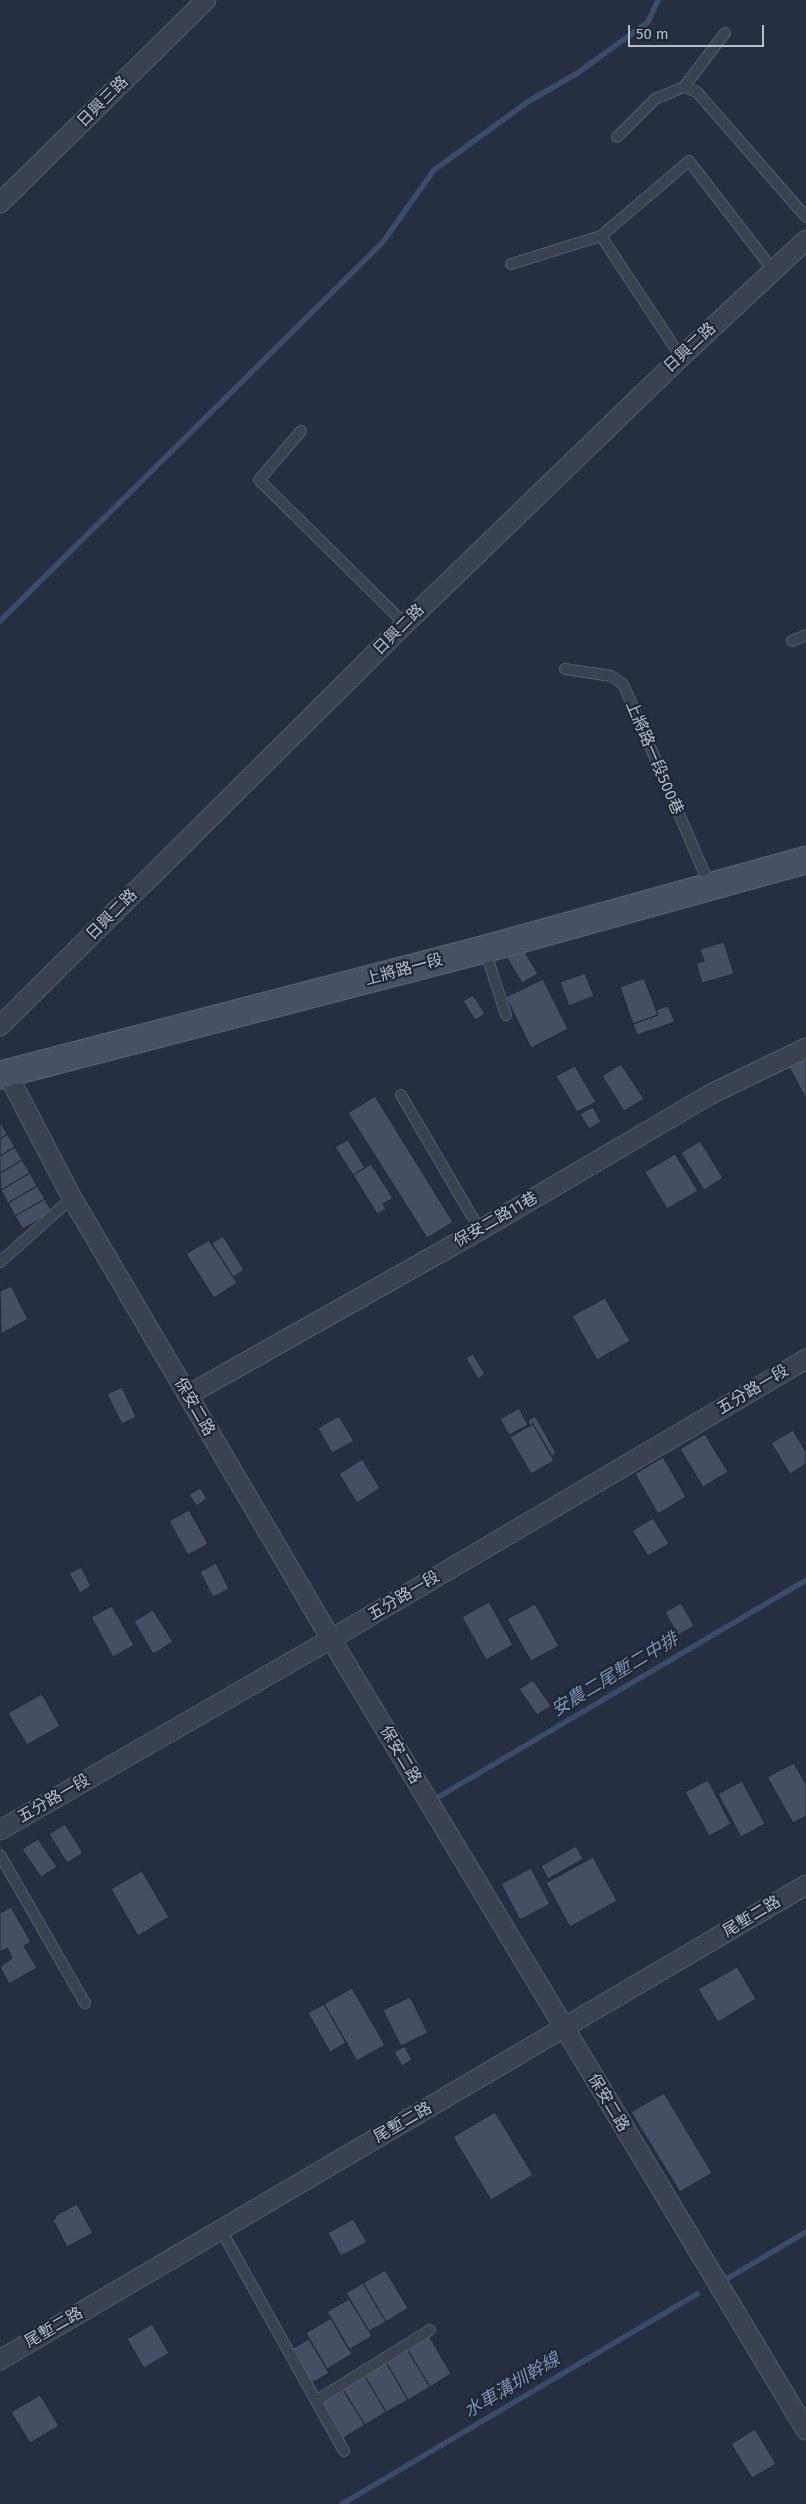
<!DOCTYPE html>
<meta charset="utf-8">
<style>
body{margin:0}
#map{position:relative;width:806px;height:2504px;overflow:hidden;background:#252f41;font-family:"Fira Sans",sans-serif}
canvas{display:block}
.scale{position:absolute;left:628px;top:25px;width:136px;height:22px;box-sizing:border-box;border:2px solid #b6bdcb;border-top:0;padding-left:6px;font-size:15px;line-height:18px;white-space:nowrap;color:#b6bdcb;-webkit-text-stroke:4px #1e2736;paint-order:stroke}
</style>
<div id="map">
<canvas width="806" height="2504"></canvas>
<div class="scale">50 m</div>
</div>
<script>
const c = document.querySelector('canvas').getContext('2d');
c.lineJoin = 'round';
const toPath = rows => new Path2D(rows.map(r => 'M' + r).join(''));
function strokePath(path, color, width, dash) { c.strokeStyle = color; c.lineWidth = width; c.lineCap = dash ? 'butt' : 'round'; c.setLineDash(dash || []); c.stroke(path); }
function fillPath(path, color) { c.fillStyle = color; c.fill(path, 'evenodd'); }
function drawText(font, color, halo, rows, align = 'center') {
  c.font = font + ' "Fira Sans","Noto Sans TC",sans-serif'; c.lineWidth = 4.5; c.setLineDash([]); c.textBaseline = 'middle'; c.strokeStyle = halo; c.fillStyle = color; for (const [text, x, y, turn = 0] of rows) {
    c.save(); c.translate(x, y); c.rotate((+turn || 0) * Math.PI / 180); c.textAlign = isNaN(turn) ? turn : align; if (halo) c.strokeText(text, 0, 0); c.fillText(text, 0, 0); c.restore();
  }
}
strokePath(toPath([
 [0,621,383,242,434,170,529,101,576,74,648,22,658,0],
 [440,1796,806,1580],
 [723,2281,806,2232],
 [342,2504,697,2294]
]), '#3b4b6a', 5.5);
const building = toPath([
 [724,942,734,974,702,983,696,963,704,961,700,949,724,942],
 [523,949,538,974,522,983,507,958,523,949],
 [585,973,594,996,569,1006,560,982,585,973],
 [644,978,658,1015,633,1024,620,987,644,978],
 [543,979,568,1029,531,1048,506,997,543,979],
 [473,995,485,1014,475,1020,463,1001,473,995],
 [668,1006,675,1022,637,1035,633,1024,658,1015,656,1010,668,1006],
 [806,1052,806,1099,786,1061,806,1052],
 [621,1064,644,1099,624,1111,602,1076,621,1064],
 [575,1066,596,1102,577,1112,556,1076,575,1066],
 [375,1096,453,1222,427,1238,348,1113,375,1096],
 [593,1107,601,1122,589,1129,580,1114,593,1107],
 [0,1121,7,1134,0,1139,0,1121],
 [7,1134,15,1147,0,1156,0,1139,7,1134],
 [348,1140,365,1168,353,1175,335,1147,348,1140],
 [700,1141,723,1178,704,1190,681,1153,700,1141],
 [15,1147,22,1160,0,1173,0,1156,15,1147],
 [675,1154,698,1191,667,1209,645,1172,675,1154],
 [22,1160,30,1173,1,1190,0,1173,22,1160],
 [371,1164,393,1198,383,1204,386,1209,377,1214,353,1175,371,1164],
 [30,1173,37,1186,8,1203,1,1190,30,1173],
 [37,1186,45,1199,15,1216,8,1203,37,1186],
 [45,1199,52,1212,23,1229,15,1216,45,1199],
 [223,1236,244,1270,233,1277,212,1243,223,1236],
 [209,1240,237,1283,214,1298,186,1254,209,1240],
 [11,1286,28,1319,1,1334,0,1291,11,1286],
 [605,1298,630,1341,597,1360,572,1316,605,1298],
 [473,1354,485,1374,478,1379,466,1358,473,1354],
 [122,1387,136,1417,122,1424,107,1394,122,1387],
 [519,1408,528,1425,509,1435,500,1419,519,1408],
 [339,1416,354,1441,332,1453,318,1428,339,1416],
 [535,1416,556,1453,552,1456,533,1424,530,1426,528,1421,535,1416],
 [533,1424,554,1461,531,1474,510,1437,533,1424],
 [793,1430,806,1452,806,1464,790,1474,771,1443,793,1430],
 [705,1434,728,1472,703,1487,680,1449,705,1434],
 [663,1457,686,1497,658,1514,635,1474,663,1457],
 [362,1459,380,1488,357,1503,339,1474,362,1459],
 [200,1488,207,1498,197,1506,189,1495,200,1488],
 [189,1510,208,1544,188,1555,169,1521,189,1510],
 [653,1518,669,1544,648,1556,632,1531,653,1518],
 [216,1563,229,1589,213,1597,200,1572,216,1563],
 [81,1567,91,1586,80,1593,69,1573,81,1567],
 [489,1602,513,1645,486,1660,462,1617,489,1602],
 [681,1603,694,1626,678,1635,665,1612,681,1603],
 [535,1604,559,1646,531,1661,507,1619,535,1604],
 [112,1606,134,1645,113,1657,91,1617,112,1606],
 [153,1610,173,1642,153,1654,134,1621,153,1610],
 [533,1680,551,1706,537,1715,519,1689,533,1680],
 [42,1694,60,1726,27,1745,8,1713,42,1694],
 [794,1763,806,1784,806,1816,793,1823,767,1777,794,1763],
 [708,1780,731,1824,709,1836,685,1792,708,1780],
 [742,1781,765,1824,741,1837,718,1794,742,1781],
 [65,1824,83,1853,67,1863,49,1834,65,1824],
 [38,1839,57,1867,41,1877,22,1849,38,1839],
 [576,1846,583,1859,548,1879,541,1866,576,1846],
 [593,1857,617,1901,570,1927,546,1883,593,1857],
 [531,1868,550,1904,520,1920,501,1884,531,1868],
 [142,1871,169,1917,138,1936,111,1889,142,1871],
 [11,1907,31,1942,24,1946,37,1968,9,1984,0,1967,12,1958,7,1948,0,1952,0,1913,11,1907],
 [737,1967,756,1999,718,2022,698,1989,737,1967],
 [352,1988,385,2045,357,2061,324,2004,352,1988],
 [410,1997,428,2033,401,2046,383,2010,410,1997],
 [324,2004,346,2043,330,2052,308,2013,324,2004],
 [405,2046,412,2060,402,2066,394,2052,405,2046],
 [664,2093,712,2173,680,2192,631,2112,664,2093],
 [495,2112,533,2175,491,2200,453,2137,495,2112],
 [77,2204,93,2233,67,2247,53,2220,56,2218,55,2216,77,2204],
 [353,2219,367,2242,341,2256,328,2233,353,2219],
 [385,2270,408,2308,386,2322,363,2283,385,2270],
 [363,2283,386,2322,369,2331,346,2293,363,2283],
 [349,2299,372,2336,349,2350,327,2312,349,2299],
 [331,2318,352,2354,327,2369,306,2333,331,2318],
 [152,2324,169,2353,144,2368,127,2339,152,2324],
 [429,2336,451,2374,430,2387,407,2349,429,2336],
 [309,2339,329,2373,310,2384,290,2350,309,2339],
 [407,2349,430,2387,408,2400,386,2362,407,2349],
 [386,2362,408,2400,386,2412,364,2375,386,2362],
 [364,2375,386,2412,365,2425,342,2388,364,2375],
 [342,2388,365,2425,343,2438,320,2400,342,2388],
 [40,2395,59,2426,30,2443,11,2412,40,2395],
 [755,2429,776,2464,752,2478,731,2444,755,2429]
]);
fillPath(building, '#444f63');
strokePath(building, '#202938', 1);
const service = toPath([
 [684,87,725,33],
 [617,137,655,99,684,87,697,92,806,217],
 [601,236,681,357],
 [511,264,601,236,689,161,773,270],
 [301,431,259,480,405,624],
 [792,641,806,635],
 [565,669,611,676,623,684,710,886],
 [485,950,506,1015],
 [401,1095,480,1230],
 [0,1262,72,1198],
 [0,1855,85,2003],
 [221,2230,344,2451],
 [317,2400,430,2330]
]);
const minor = toPath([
 [0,203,206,0],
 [0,1026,405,624,681,357,806,240],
 [7,1073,72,1198,331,1639,806,2430],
 [188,1395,480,1230,711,1094,806,1048],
 [0,1830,331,1639,806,1359],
 [0,2360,806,1885]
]);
const secondary = toPath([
 [0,1075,485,949,806,860]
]);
strokePath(service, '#545d6b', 12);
strokePath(minor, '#545d6b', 21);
strokePath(secondary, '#545d6b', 29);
strokePath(service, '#3a4250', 10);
strokePath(minor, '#3a4250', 19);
strokePath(secondary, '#485063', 26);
drawText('16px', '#b6bdcb', '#1e2736', [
 ["日興三路",103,102,-45],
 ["日興二路",690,348,-43],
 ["日興二路",399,630,-45],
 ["上將路一段500巷",654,758,67],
 ["日興二路",112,915,-45],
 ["上將路一段",404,970,-15],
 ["保安二路11巷",496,1220,-30],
 ["五分路一段",753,1390,-31],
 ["保安二路",194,1407,60],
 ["五分路一段",404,1596,-31],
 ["保安二路",400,1755,59],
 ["五分路一段",54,1799,-30],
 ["尾塹二路",752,1917,-31],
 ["保安二路",608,2103,59],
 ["尾塹二路",403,2123,-30],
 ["尾塹二路",54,2328,-30]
]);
drawText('italic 18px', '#7d91b2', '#1e2736', [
 ["安農二尾塹二中排",615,1675,-31],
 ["水車溝圳幹線",512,2386,-31]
]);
</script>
